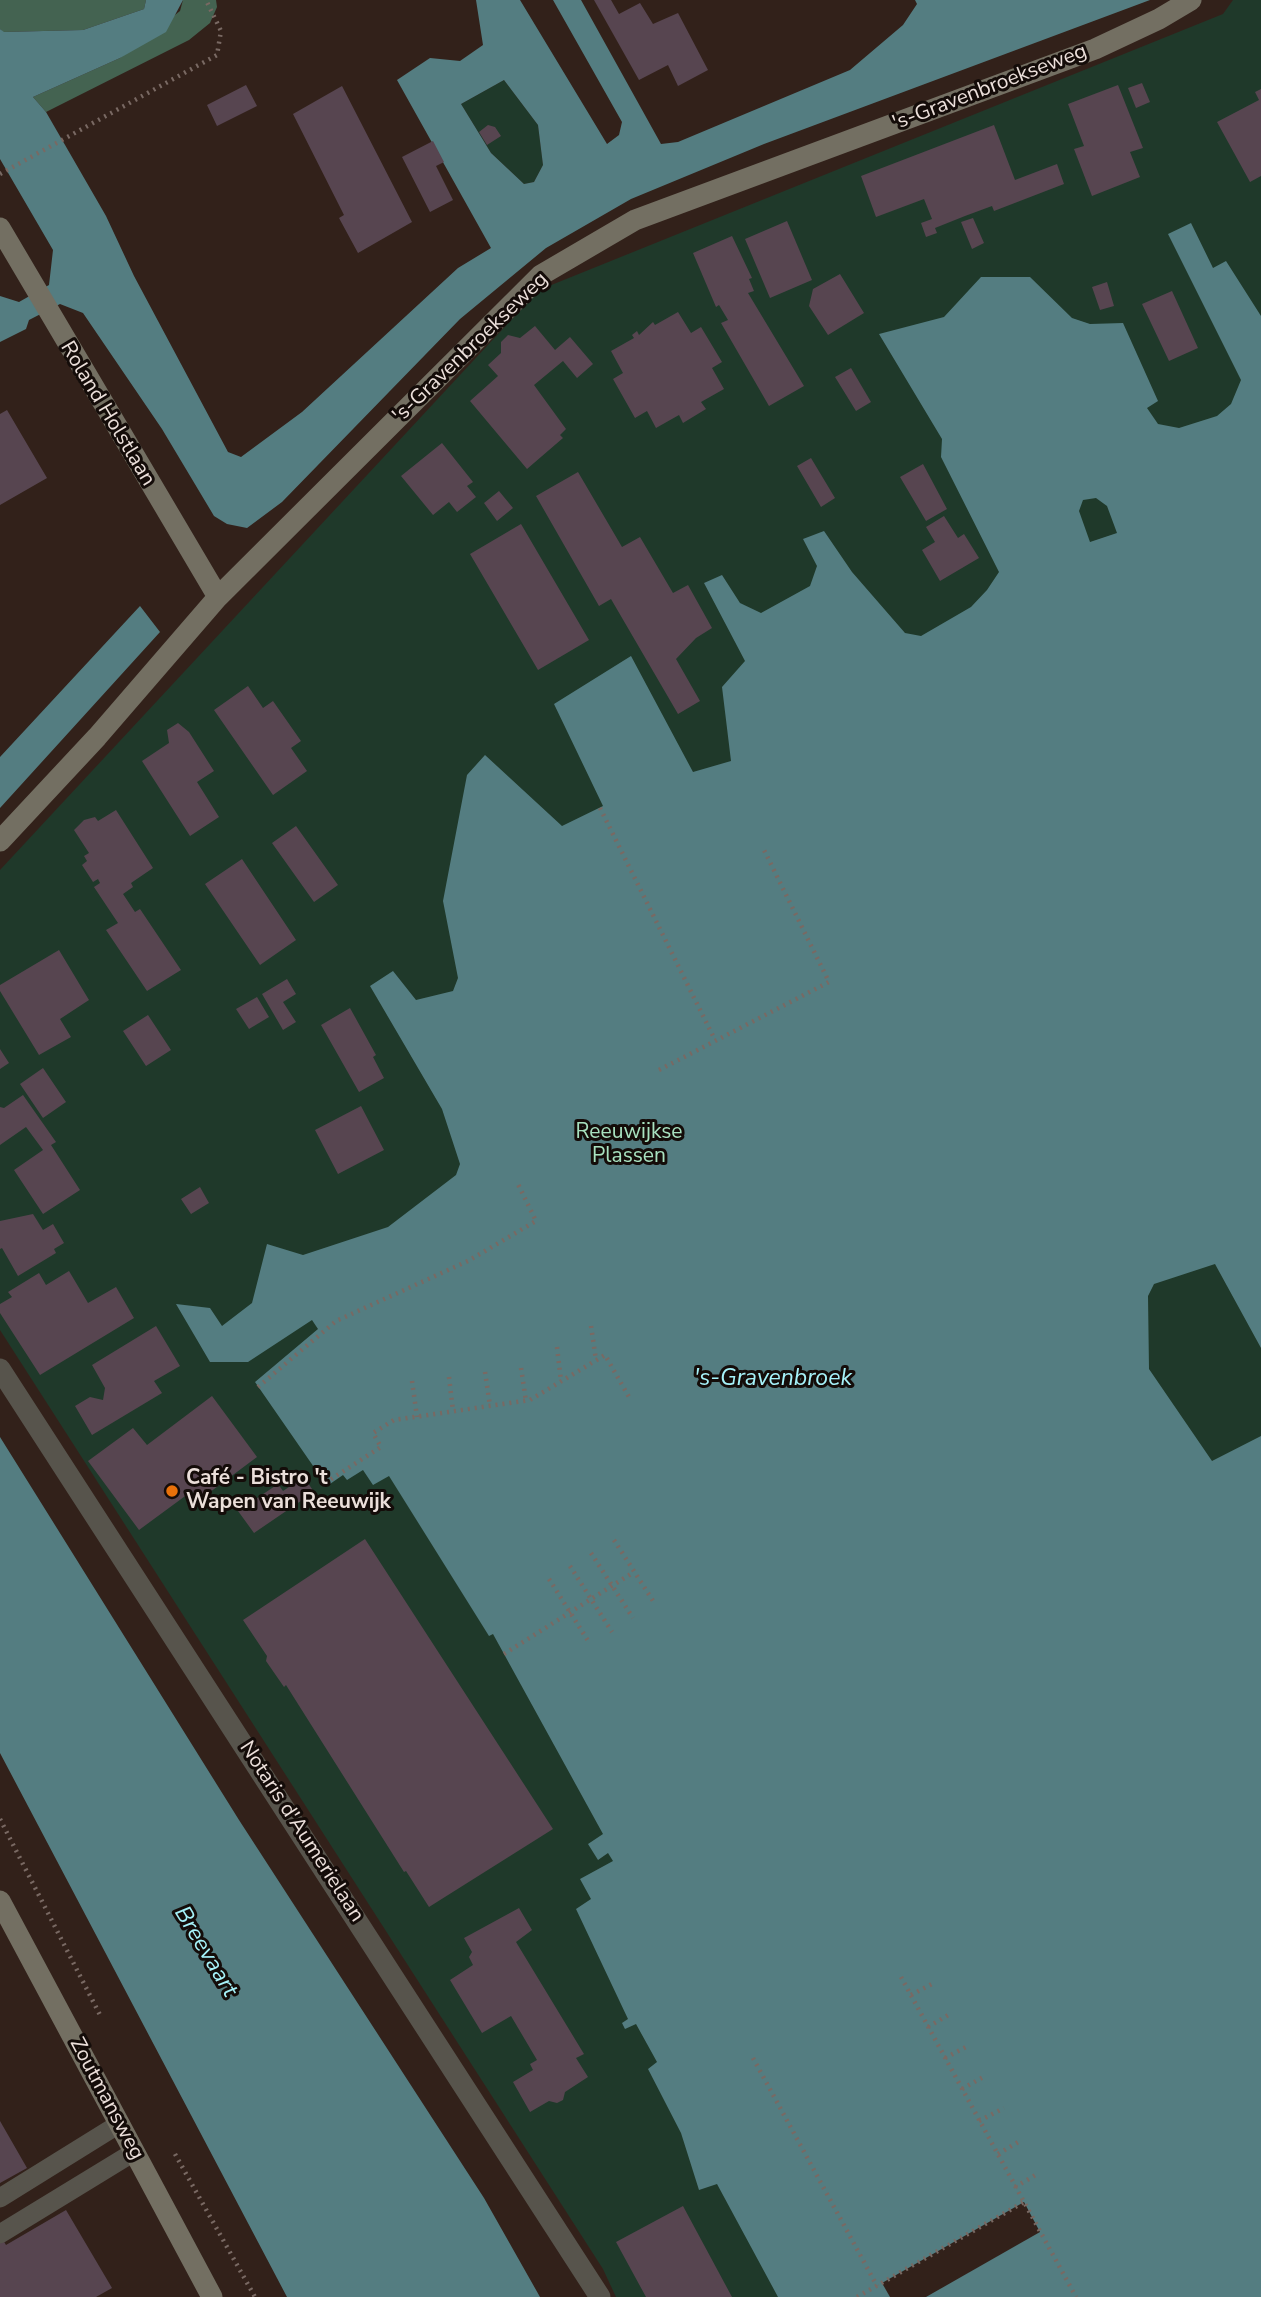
<!DOCTYPE html>
<meta charset="utf-8">
<style>
body{margin:0}
canvas{display:block;background:#32211a}
</style>
<canvas width="1261" height="2297"></canvas>
<script>
const c = document.querySelector('canvas').getContext('2d');
c.lineJoin = 'round';
function fillPath(path, color) { c.fillStyle = color; c.fill(path, 'evenodd'); }
const toPath = rows => new Path2D(rows.map(r => 'M' + r).join(''));
function strokePath(path, color, width, dash) { c.strokeStyle = color; c.lineWidth = width; c.lineCap = dash ? 'butt' : 'round'; c.setLineDash(dash || []); c.stroke(path); }
function drawText(font, color, halo, rows, align = 'center') {
  c.font = font + ' "Nunito Sans",sans-serif'; c.lineWidth = 6; c.setLineDash([]); c.textBaseline = 'middle'; c.strokeStyle = halo; c.fillStyle = color; for (const [text, x, y, turn = 0] of rows) {
    c.save(); c.translate(x, y); c.rotate((+turn || 0) * Math.PI / 180); c.textAlign = isNaN(turn) ? turn : align; if (halo) c.strokeText(text, 0, 0); c.fillText(text, 0, 0); c.restore();
  }
}
fillPath(toPath([
 [1233,0,1261,0,1261,2297,616,2297,603,2269,0,1330,0,870,539,290,1223,14],
 [504,80,538,125,543,165,534,182,524,184,491,153,461,104]
]), '#1f392a');
fillPath(toPath([
 [0,0,146,0,144,9,83,30,3,32,0,29],
 [183,0,216,0,217,7,210,23,189,40,46,112,33,97,120,58,180,11]
]), '#446351');
fillPath(toPath([
 [146,0,183,0,166,32,120,58,33,97,46,112,106,216,134,276,228,452,241,457,302,412,458,268,491,248,397,80,430,58,460,61,483,45,476,0,520,0,607,144,619,135,622,122,553,0,581,0,661,144,678,142,850,70,903,25,917,4,915,0,1150,0,764,144,631,199,546,248,460,319,282,502,247,528,227,524,214,516,162,429,83,313,60,304,29,320,26,329,0,342,0,296,19,302,49,285,53,250,0,159,0,29,4,32,83,30,144,9],
 [504,80,538,125,543,165,534,182,524,184,491,153,461,104],
 [1191,223,1213,268,1226,261,1261,316,1261,1348,1215,1264,1154,1284,1148,1296,1149,1369,1212,1461,1261,1436,1261,2297,778,2297,717,2184,699,2190,681,2133,648,2069,657,2062,636,2024,625,2029,622,2023,628,2019,576,1909,591,1899,580,1879,613,1861,608,1853,598,1860,588,1844,603,1834,493,1634,489,1636,389,1476,373,1485,363,1470,347,1480,343,1475,327,1486,255,1382,318,1329,312,1320,248,1362,210,1362,176,1304,210,1308,222,1326,252,1303,267,1244,303,1255,388,1227,456,1175,460,1164,442,1109,370,986,393,971,416,1000,453,991,458,978,443,901,467,775,485,755,562,826,603,806,554,704,631,656,693,772,731,761,722,687,745,661,704,583,722,575,740,603,761,613,810,586,817,566,803,539,824,531,852,572,905,633,921,636,971,607,987,590,999,572,941,457,942,439,879,334,944,317,981,277,1030,277,1072,318,1090,324,1123,323,1158,401,1147,408,1158,424,1179,428,1217,416,1231,404,1241,380,1168,234],
 [1096,498,1107,506,1117,533,1090,542,1079,511,1083,500],
 [140,606,160,632,0,808,0,757],
 [0,1437,239,1820,484,2198,540,2297,287,2297,0,1753]
]), '#547d81');
fillPath(toPath([
 [1024,2202,1040,2232,926,2297,890,2297,882,2283]
]), '#32211a');
fillPath(toPath([
 [594,0,611,0,619,14,640,3,653,24,678,13,708,70,678,86,668,65,639,80],
 [1142,83,1150,102,1136,108,1128,88],
 [246,85,257,106,217,126,207,105],
 [1118,85,1143,148,1130,152,1140,177,1092,196,1074,149,1084,146,1068,104],
 [342,86,412,222,358,253,339,218,344,215,293,114],
 [1261,89,1261,176,1250,182,1217,122,1259,100,1255,92],
 [488,125,495,127,501,136,487,145,479,132],
 [994,125,1015,180,1057,164,1064,184,994,211,992,206,965,216,935,228,937,233,926,237,921,223,932,219,924,199,876,217,861,176],
 [433,141,444,162,436,166,453,200,430,212,402,157],
 [973,218,984,243,972,249,961,222],
 [787,221,812,280,770,298,745,239],
 [732,236,752,278,749,279,754,291,748,293,804,386,769,406,721,323,728,320,719,305,716,307,693,253],
 [840,274,864,313,828,335,809,306,813,289],
 [1107,282,1114,306,1100,310,1092,287],
 [1172,291,1198,348,1169,361,1142,304],
 [678,312,691,333,701,327,722,362,712,368,724,389,701,402,706,409,683,423,679,415,656,428,647,411,635,418,613,379,623,373,611,351,634,338,632,335,637,331,639,335,653,322,655,325],
 [535,326,555,350,570,337,593,364,577,378,563,361,534,385,566,429,560,435,563,438,527,469,470,401,498,376,488,365,501,353,501,342,508,335,520,338],
 [851,368,871,402,856,411,835,377],
 [7,410,47,478,0,505,0,414],
 [442,443,473,482,467,486,476,497,457,512,449,502,433,515,401,476],
 [811,458,835,498,821,507,797,466],
 [923,464,947,509,926,521,900,477],
 [578,472,622,547,640,537,673,593,688,585,712,628,696,638,676,659,700,701,678,714,611,599,599,606,536,496],
 [499,491,513,508,497,521,484,503],
 [944,516,958,538,964,534,979,558,940,581,922,550,935,542,926,527],
 [521,524,589,640,538,670,470,554],
 [248,686,263,708,273,701,301,741,291,748,307,771,273,795,214,710],
 [178,723,189,732,214,771,197,782,219,817,190,836,142,761,169,743,167,730],
 [116,810,153,868,131,883,133,887,123,894,135,912,140,909,181,970,147,991,106,930,118,923,94,887,100,883,98,879,93,882,82,865,87,861,84,856,89,853,74,830,84,820,95,817,98,821],
 [296,826,338,885,314,902,272,843],
 [242,859,296,940,260,965,205,884],
 [59,950,89,1000,60,1019,71,1037,39,1055,0,991,0,985],
 [287,979,296,994,283,1002,296,1022,283,1030,262,994],
 [257,997,269,1017,249,1029,236,1009],
 [350,1008,376,1055,373,1057,384,1078,359,1092,321,1025],
 [148,1015,171,1050,146,1066,123,1031],
 [0,1049,9,1063,0,1069],
 [43,1068,66,1102,43,1118,20,1084],
 [23,1095,56,1142,51,1145,80,1190,43,1214,14,1170,43,1150,26,1127,0,1145,0,1107,4,1108],
 [361,1106,384,1150,338,1174,315,1130],
 [200,1187,209,1203,191,1214,181,1199],
 [33,1214,43,1230,53,1224,64,1243,54,1249,56,1253,18,1276,2,1248,0,1249,0,1221],
 [69,1271,88,1303,116,1287,134,1318,40,1375,0,1313,0,1304,12,1297,8,1292,39,1273,46,1285],
 [156,1326,180,1366,154,1381,162,1393,92,1435,75,1406,90,1397,103,1400,105,1388,92,1365],
 [212,1396,257,1457,198,1501,192,1491,139,1530,88,1461,133,1428,147,1445],
 [304,1477,314,1492,254,1533,238,1511,278,1484,283,1491],
 [365,1539,553,1829,429,1907,406,1871,404,1872,286,1685,284,1687,266,1661,267,1656,243,1620],
 [519,1908,532,1930,516,1942,584,2054,576,2058,588,2077,565,2092,563,2100,557,2103,549,2101,530,2112,513,2082,533,2070,530,2064,537,2060,511,2016,482,2033,450,1980,473,1965,469,1957,472,1952,464,1938],
 [0,2121,27,2168,0,2183],
 [683,2206,732,2297,646,2297,616,2242],
 [66,2210,112,2288,96,2297,0,2297,0,2235,6,2245]
]), '#574550');
strokePath(toPath([
 [0,174,217,55,221,31,206,0],
 [600,808,715,1040],
 [659,1070,829,982,763,848],
 [591,1326,596,1360],
 [557,1347,561,1381],
 [521,1368,526,1401],
 [485,1372,490,1406],
 [449,1377,453,1411],
 [412,1381,417,1417],
 [258,1387,336,1321,468,1261,536,1221,517,1182],
 [325,1483,381,1447,373,1433,394,1420,530,1400,605,1355,629,1397],
 [614,1540,655,1604],
 [591,1553,633,1618],
 [570,1566,612,1632],
 [549,1579,590,1644],
 [504,1654,634,1572],
 [0,1819,101,2017],
 [901,1977,1076,2297],
 [911,1995,932,1984],
 [928,2027,950,2014],
 [753,2058,877,2286],
 [945,2058,968,2046],
 [962,2089,985,2076],
 [979,2121,1004,2108],
 [175,2154,255,2297],
 [998,2154,1020,2141],
 [1015,2187,1039,2173],
 [857,2297,1024,2202]
]), '#796963', 4.5, [2, 5]);
strokePath(toPath([
 [0,2198,119,2124],
 [0,2234,134,2152]
]), '#57544c', 19);
strokePath(toPath([
 [0,1369,600,2297]
]), '#57544c', 21);
strokePath(toPath([
 [0,228,218,597],
 [0,841,97,737,218,597,541,275,635,220,1095,49,1159,19,1191,0],
 [0,1901,212,2297]
]), '#736f62', 21);
for (const [x, y, r, color] of [
 [172,1491,7,"#e8710a"]
]) { const dot = new Path2D(); dot.arc(x, y, r, 0, 2 * Math.PI); c.fillStyle = color; c.fill(dot); strokePath(dot, '#140c09', 2.5); }
drawText('21px', '#ebdfda', '#140c09', [
 ["'s-Gravenbroekseweg",990,88,-21],
 ["'s-Gravenbroekseweg",471,348,-44],
 ["Roland Holstlaan",107,414,59],
 ["Notaris d'Aumerielaan",301,1832,57],
 ["Zoutmansweg",106,2099,62]
]);
drawText('21px', '#a8e2c0', '#140c09', [
 ["Reeuwijkse",629,1133],
 ["Plassen",629,1157]
]);
drawText('bold 21px', '#ebdfda', '#140c09', [
 ["Café - Bistro 't",186,1479],
 ["Wapen van Reeuwijk",186,1503]
], 'left');
drawText('italic 23px', '#a6f2f9', '#140c09', [
 ["'s-Gravenbroek",773,1379],
 ["Breevaart",205,1952,59]
]);
</script>
